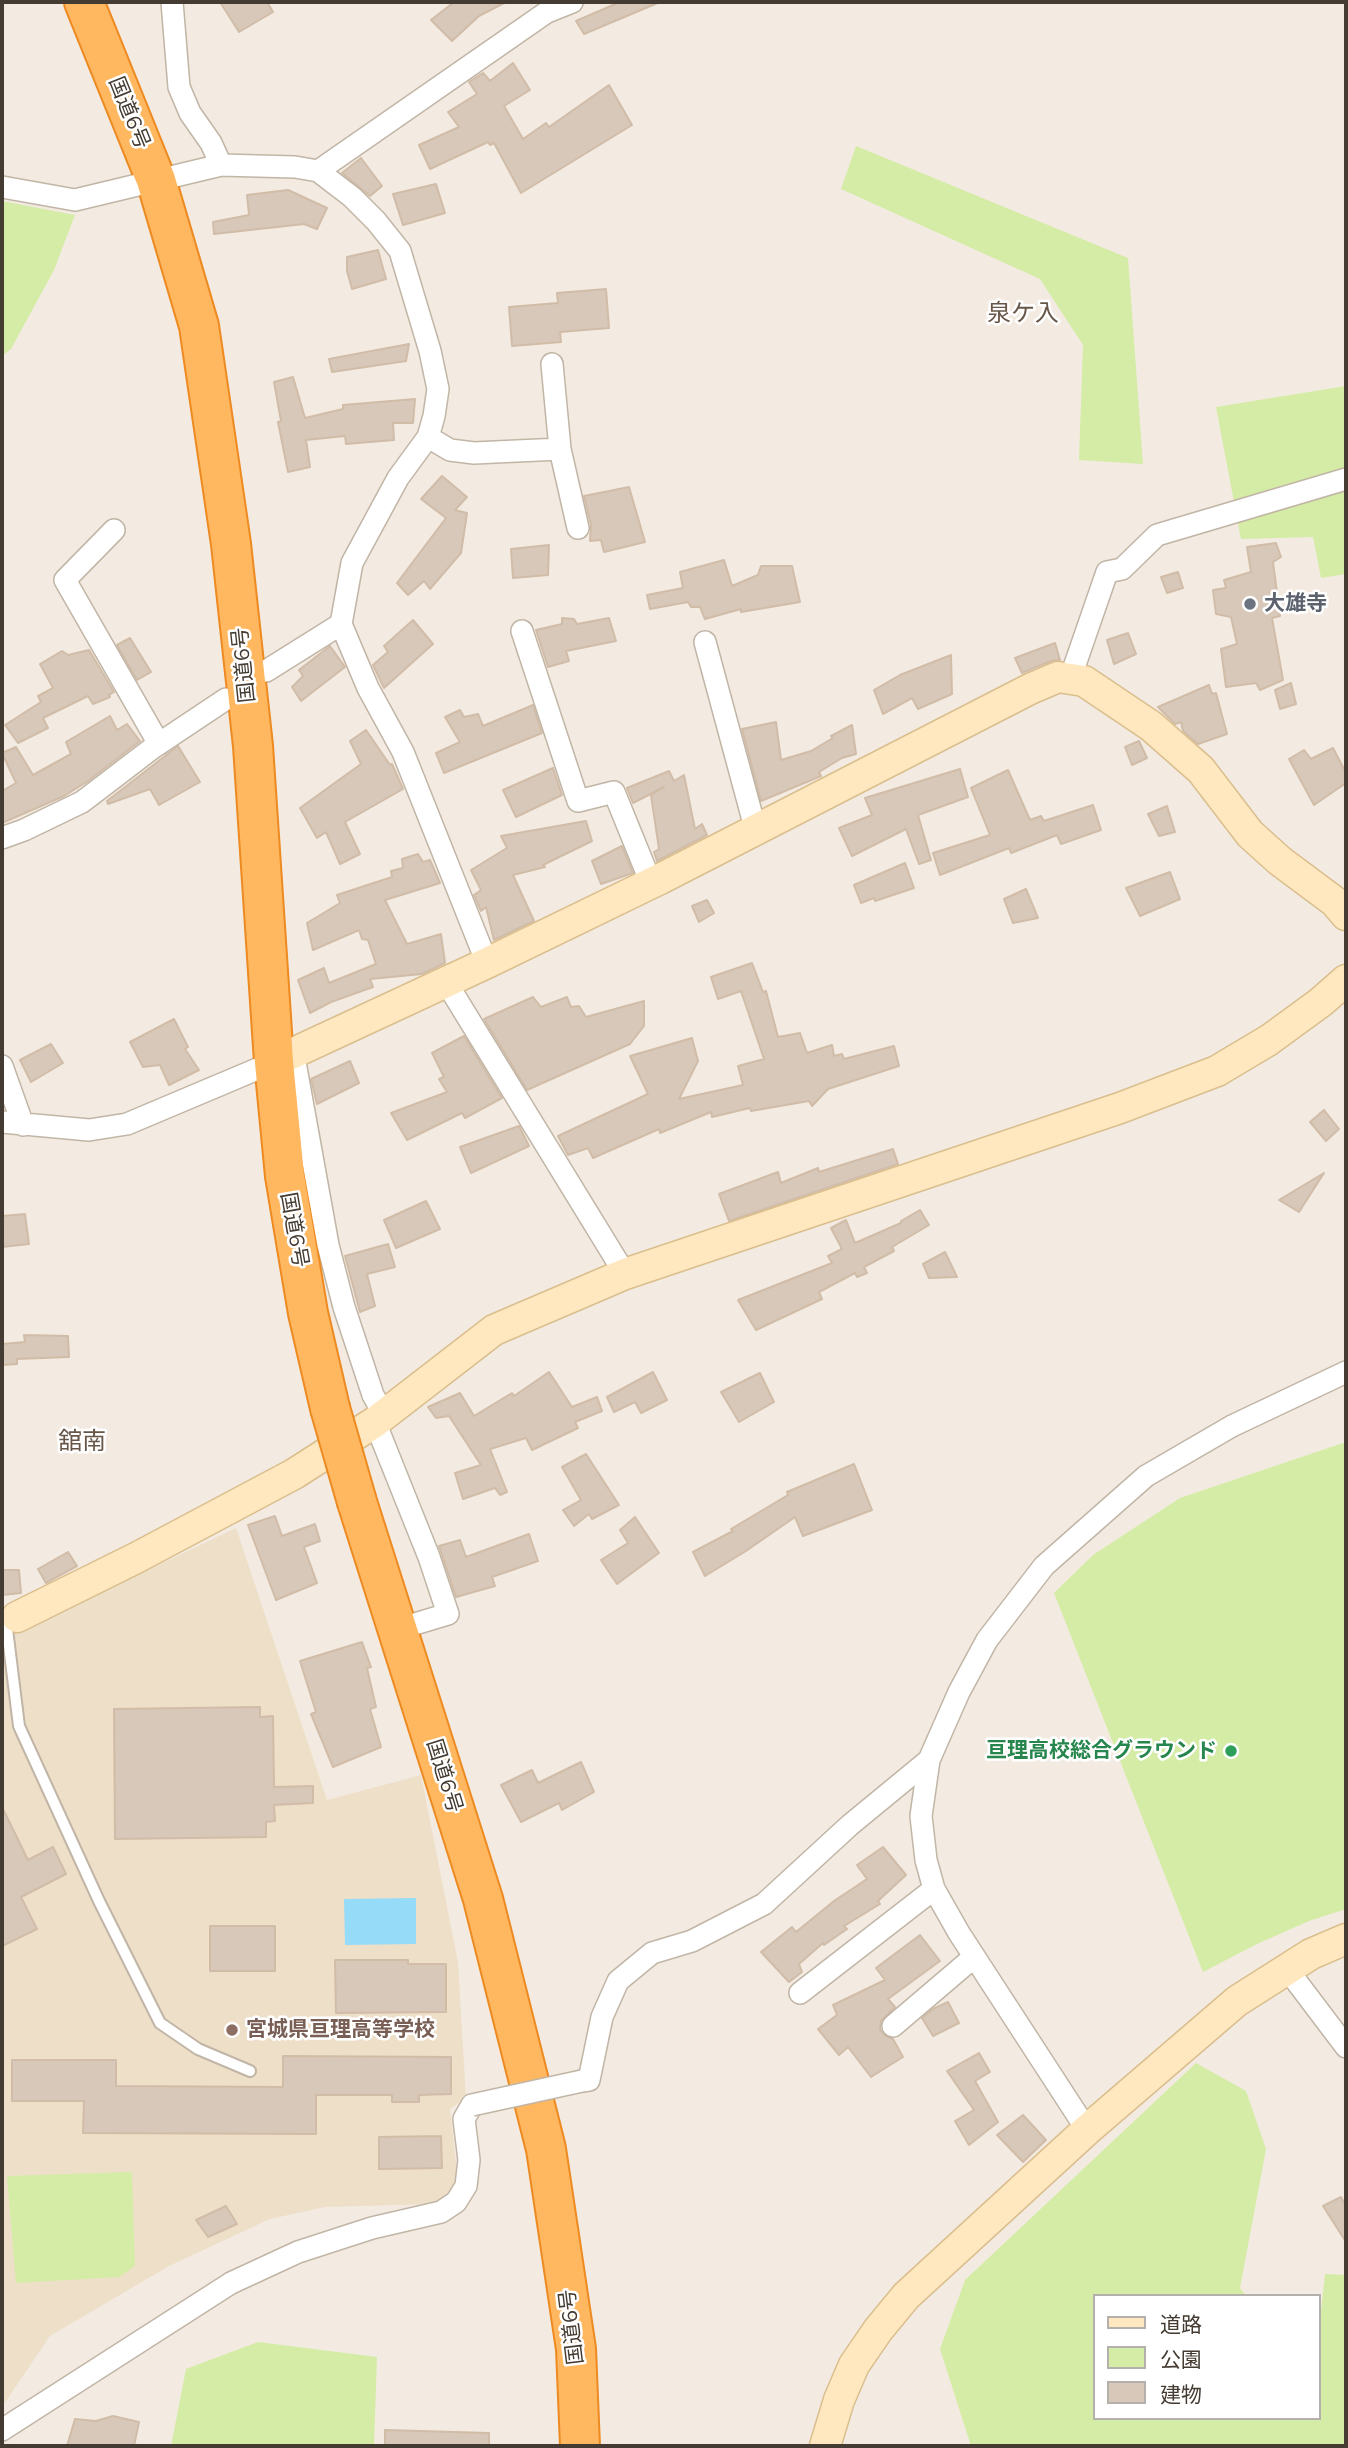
<!DOCTYPE html>
<meta charset="utf-8">
<style>
body{margin:0}
#map{position:relative;width:1348px;height:2448px;overflow:hidden;background:#f3ebe1;font-family:Mulish,"Noto Sans JP",sans-serif}
canvas{display:block}
.frame{position:absolute;inset:0;border:4px solid #443b32;pointer-events:none}
.legend{position:absolute;left:1093px;top:2294px;width:228px;height:126px;box-sizing:border-box;background:#fff;border:2px solid #b4b1ad;margin:0;padding:9px 12px;list-style:none;font-size:21px;color:#443b32}
.legend li{display:flex;align-items:center;gap:14px;height:35px}
.legend b{width:35px;border:2px solid #b4b1ad}
</style>
<div id="map">
<canvas width="1348" height="2448"></canvas>
<div class="frame"></div>
<ul class="legend">
<li><b style="height:9px;background:#ffe8bf"></b>道路</li>
<li><b style="height:19px;background:#d4eca5"></b>公園</li>
<li><b style="height:19px;background:#d8c8b9"></b>建物</li>
</ul>
</div>
<script>
const c = document.querySelector('canvas').getContext('2d');
c.lineJoin = 'round';
function fillPath(path, color) { c.fillStyle = color; c.fill(path, 'evenodd'); }
const toPath = rows => new Path2D(rows.map(r => 'M' + r).join(''));
function strokePath(path, color, width, dash) { c.strokeStyle = color; c.lineWidth = width; c.lineCap = dash ? 'butt' : 'round'; c.setLineDash(dash || []); c.stroke(path); }
function drawText(font, color, halo, rows, align = 'center') {
  c.font = font + ' Mulish,"Noto Sans JP",sans-serif'; c.lineWidth = 5; c.setLineDash([]); c.textBaseline = 'middle'; c.strokeStyle = halo; c.fillStyle = color; for (const [text, x, y, turn = 0] of rows) {
    c.save(); c.translate(x, y); c.rotate((+turn || 0) * Math.PI / 180); c.textAlign = isNaN(turn) ? turn : align; if (halo) c.strokeText(text, 0, 0); c.fillText(text, 0, 0); c.restore();
  }
}
fillPath(toPath([
 [236,1528,327,1800,421,1775,458,1962,466,2098,450,2109,458,2182,436,2204,325,2207,270,2219,169,2266,50,2336,2,2407,2,1639]
]), '#eedfc9');
fillPath(toPath([
 [856,146,1128,258,1143,464,1079,460,1083,345,1040,279,841,189],
 [2,201,75,215,54,270,11,349,2,356],
 [1346,386,1346,574,1321,578,1313,537,1241,539,1216,407],
 [1346,1442,1346,1909,1309,1921,1257,1944,1203,1972,1054,1593,1093,1555,1180,1498],
 [1196,2063,1246,2091,1266,2149,1240,2288,1246,2296,1094,2296,1094,2418,1318,2418,1318,2339,1325,2274,1346,2275,1346,2446,971,2446,940,2349,965,2280],
 [132,2172,135,2266,119,2277,16,2283,7,2176],
 [258,2342,377,2357,374,2446,171,2446,186,2369]
]), '#d4eca5');
fillPath(toPath([
 [416,1898,416,1944,345,1945,344,1899]
]), '#96dbf7');
const building = toPath([
 [220,2,267,2,273,12,239,32,220,2],
 [454,2,506,2,479,16,452,41,431,20,454,2],
 [620,2,660,2,584,34,576,21,620,2],
 [513,63,530,90,504,106,523,139,546,123,549,127,609,85,632,125,521,193,494,143,490,145,488,142,430,169,419,145,459,127,448,112,477,94,469,82,483,73,490,81,513,63],
 [361,158,382,186,370,196,342,173,361,158],
 [436,184,445,213,403,225,393,194,436,184],
 [288,190,327,208,317,229,304,224,214,234,213,222,249,215,247,195,288,190],
 [378,250,386,279,352,289,347,271,347,257,378,250],
 [606,289,609,328,560,332,561,342,512,346,509,307,558,303,557,293,606,289],
 [409,344,406,361,332,372,329,359,409,344],
 [293,377,305,418,343,409,343,405,415,399,413,423,393,423,394,440,346,444,345,436,306,440,310,467,288,472,278,422,281,421,274,382,293,377],
 [442,476,467,497,455,510,467,513,461,553,430,589,424,581,408,595,397,583,446,518,421,499,442,476],
 [629,487,645,542,604,552,601,540,590,541,591,525,584,496,629,487],
 [1276,543,1281,557,1273,562,1280,616,1272,618,1283,680,1260,690,1256,683,1226,687,1221,649,1237,644,1231,617,1216,614,1213,590,1226,588,1224,580,1251,572,1247,547,1276,543],
 [549,545,548,575,513,578,511,549,549,545],
 [724,560,732,586,758,575,761,566,792,566,800,602,741,612,741,609,705,619,700,607,691,607,688,602,650,609,647,595,683,588,680,572,724,560],
 [1178,572,1183,588,1167,593,1161,577,1178,572],
 [562,618,574,619,577,624,609,618,616,641,566,651,569,661,548,667,536,630,562,624,562,618],
 [413,620,433,644,384,688,373,665,388,652,384,646,413,620],
 [1128,633,1136,654,1114,664,1107,640,1128,633],
 [130,638,151,672,137,680,117,645,130,638],
 [1055,643,1060,660,1051,661,1022,673,1015,658,1055,643],
 [330,646,345,667,301,701,292,687,303,676,299,670,330,646],
 [89,650,114,692,109,695,110,697,93,704,88,696,43,718,48,728,18,743,5,725,41,702,38,696,53,688,40,664,62,651,68,655,89,650],
 [951,655,952,694,918,709,912,698,883,714,874,690,900,675,951,655],
 [1291,683,1296,704,1280,709,1275,690,1291,683],
 [1209,685,1212,694,1216,693,1227,734,1198,744,1183,731,1181,722,1175,724,1158,707,1209,685],
 [533,705,542,733,444,773,436,753,460,742,445,717,460,710,464,717,478,714,483,726,533,705],
 [110,716,117,730,127,724,140,741,88,781,64,796,2,823,2,791,16,783,2,753,16,747,33,775,71,754,66,742,110,716],
 [776,722,781,760,811,751,833,738,831,736,852,725,856,754,842,758,819,772,821,776,761,801,742,729,776,722],
 [366,730,390,765,392,764,403,789,345,822,360,854,340,864,326,832,317,838,300,808,361,764,350,741,366,730],
 [1139,741,1147,758,1132,765,1125,747,1139,741],
 [178,746,200,782,159,805,150,789,108,804,107,801,178,746],
 [1333,748,1346,773,1346,783,1314,805,1289,759,1304,750,1311,759,1333,748],
 [553,768,562,795,516,817,503,790,553,768],
 [960,769,968,797,918,815,931,860,919,864,906,829,852,856,839,828,872,815,865,798,960,769],
 [1008,770,1030,820,1041,816,1044,821,1093,805,1101,830,1061,844,1057,835,1011,853,1009,848,940,875,933,853,990,835,971,788,1008,770],
 [669,771,674,781,684,775,695,829,702,824,707,835,657,861,654,852,659,849,651,795,664,787,633,803,627,788,669,771],
 [1167,806,1175,832,1159,836,1148,814,1167,806],
 [586,821,592,841,543,865,545,867,513,875,534,921,494,940,486,907,481,911,474,895,481,890,471,870,507,848,501,836,586,821],
 [622,846,633,873,601,884,592,861,622,846],
 [418,854,423,862,430,860,440,883,385,900,407,944,441,934,445,963,422,974,370,979,373,987,331,1002,310,1013,298,980,324,968,329,983,376,964,368,940,362,939,359,930,313,950,307,923,340,903,337,895,392,877,391,871,403,868,402,859,418,854],
 [905,863,914,888,875,901,874,898,861,903,854,885,905,863],
 [1170,872,1180,899,1140,916,1126,888,1170,872],
 [1026,889,1038,918,1013,923,1004,899,1026,889],
 [707,900,714,913,699,922,692,906,707,900],
 [752,963,763,992,766,991,778,1037,800,1033,807,1053,832,1045,834,1056,842,1054,844,1059,894,1046,899,1066,828,1089,812,1106,809,1101,751,1111,750,1108,712,1117,711,1112,660,1133,659,1129,593,1158,588,1148,568,1155,558,1136,648,1094,630,1056,692,1038,698,1061,679,1099,743,1085,738,1066,764,1059,741,991,718,999,711,977,752,963],
 [533,997,541,1007,567,997,571,1007,579,1006,586,1017,644,1001,644,1026,630,1044,527,1090,484,1019,533,997],
 [174,1019,188,1047,185,1049,199,1070,169,1085,160,1065,143,1067,130,1042,174,1019],
 [464,1036,502,1098,465,1118,462,1113,407,1140,391,1113,447,1092,439,1079,444,1077,432,1053,464,1036],
 [51,1044,63,1063,31,1082,20,1060,51,1044],
 [350,1061,359,1083,317,1104,311,1079,350,1061],
 [1324,1110,1339,1129,1326,1141,1310,1122,1324,1110],
 [519,1126,529,1146,471,1173,460,1147,519,1126],
 [893,1149,898,1164,729,1221,719,1194,778,1172,781,1183,818,1168,819,1172,893,1149],
 [1324,1173,1299,1212,1279,1200,1324,1173],
 [426,1201,440,1229,396,1248,384,1220,426,1201],
 [920,1210,929,1225,892,1247,894,1251,864,1267,867,1273,857,1277,855,1273,819,1292,822,1299,756,1330,738,1300,832,1263,828,1256,842,1249,831,1228,846,1220,855,1243,901,1223,901,1221,920,1210],
 [25,1214,29,1244,2,1247,2,1216,25,1214],
 [388,1244,395,1267,367,1274,375,1306,360,1312,345,1256,388,1244],
 [945,1252,957,1277,929,1278,923,1264,945,1252],
 [24,1335,68,1336,69,1357,17,1359,17,1364,2,1365,2,1344,25,1342,24,1335],
 [549,1372,572,1407,597,1397,602,1411,575,1422,578,1428,532,1450,526,1438,490,1449,507,1492,500,1495,495,1488,463,1499,455,1473,481,1465,449,1416,436,1418,428,1407,460,1393,474,1416,512,1393,514,1396,549,1372],
 [653,1372,667,1400,641,1413,635,1402,614,1412,607,1397,653,1372],
 [760,1373,774,1402,739,1422,721,1392,760,1373],
 [586,1454,619,1505,592,1519,589,1514,574,1526,563,1510,581,1500,562,1467,586,1454],
 [854,1464,872,1510,803,1536,795,1517,746,1551,705,1576,693,1552,733,1531,731,1529,788,1495,787,1492,854,1464],
 [275,1516,282,1536,315,1524,320,1541,304,1547,317,1583,276,1600,248,1525,275,1516],
 [635,1517,659,1553,617,1584,601,1560,628,1543,620,1530,635,1517],
 [529,1534,538,1561,492,1577,495,1586,456,1597,439,1546,460,1540,466,1557,529,1534],
 [68,1552,77,1566,46,1583,38,1569,68,1552],
 [2,1570,19,1570,21,1593,2,1595,2,1570],
 [362,1642,371,1667,367,1668,376,1707,370,1709,381,1747,333,1767,311,1714,316,1712,300,1661,362,1642],
 [260,1707,260,1717,273,1716,274,1787,313,1786,313,1803,274,1805,275,1821,266,1822,266,1837,115,1839,114,1709,260,1707],
 [581,1762,594,1792,562,1810,559,1803,521,1822,501,1785,532,1770,538,1783,581,1762],
 [2,1807,28,1860,53,1847,66,1874,21,1897,37,1929,2,1946,2,1807],
 [883,1847,906,1875,878,1901,880,1904,844,1926,847,1929,824,1945,823,1943,799,1964,802,1972,789,1982,761,1952,792,1927,796,1932,834,1901,867,1879,857,1865,883,1847],
 [210,1926,275,1926,275,1971,210,1971,210,1926],
 [920,1935,940,1961,888,1999,895,2007,881,2021,880,2029,884,2035,893,2039,903,2057,871,2077,848,2047,839,2055,818,2029,837,2015,833,2005,885,1980,876,1968,920,1935],
 [335,1960,408,1960,408,1964,446,1964,446,2012,336,2013,335,1960],
 [948,2002,959,2023,933,2036,922,2018,933,2009,948,2002],
 [979,2053,990,2072,975,2081,998,2122,969,2145,955,2121,974,2110,947,2071,979,2053],
 [283,2056,451,2057,451,2094,419,2095,419,2102,392,2102,392,2095,316,2095,316,2134,83,2133,84,2101,12,2101,12,2060,116,2060,116,2086,283,2087,283,2056],
 [1023,2115,1046,2140,1023,2162,997,2135,1023,2115],
 [441,2136,442,2168,379,2169,379,2137,441,2136],
 [1341,2197,1346,2206,1346,2242,1323,2206,1341,2197],
 [226,2206,237,2224,208,2237,196,2220,226,2206],
 [113,2416,139,2422,134,2446,67,2446,75,2419,96,2421,113,2416],
 [385,2430,489,2433,489,2446,385,2446,385,2430]
]);
fillPath(building, '#d8c8b9');
strokePath(building, '#d1bca8', 2);
const lane = toPath([
 [6,1621,19,1726,99,1901,160,2023,198,2049,250,2071]
]);
const street = toPath([
 [172,2,179,87,190,113,211,143,221,165],
 [318,171,547,12,572,2],
 [2,187,75,200,221,165,295,167,318,171,352,197,376,221,400,251,430,351,438,389,434,416,428,437,398,478,352,563,341,624,368,688,403,752,487,963],
 [428,437,450,450,474,453,560,449,552,364],
 [560,449,578,528],
 [114,530,65,580,159,744],
 [522,631,578,801,614,792,651,883],
 [705,642,756,831],
 [266,671,341,624],
 [1070,679,1107,572,1122,569,1157,535,1346,479],
 [2,838,24,830,82,802,154,747,226,699],
 [446,982,625,1274],
 [293,1051,328,1245,344,1307,373,1395,384,1415],
 [2,1066,23,1125],
 [2,1122,89,1130,127,1124,274,1062],
 [375,1422,429,1557,448,1614,398,1629],
 [1287,1969,1346,2047],
 [800,1993,934,1889],
 [893,2026,974,1957],
 [582,2081,589,2080,602,2017,618,1981,652,1953,692,1941,764,1904,850,1825,929,1760],
 [1087,2130,959,1933,934,1889,926,1860,921,1816,929,1760,959,1692,987,1640,1044,1566,1146,1476,1232,1426,1346,1372],
 [2,2430,231,2283,298,2252,372,2228,441,2212,456,2202,466,2186,469,2160,464,2119,472,2105]
]);
const secondary = toPath([
 [274,1062,487,963,660,879,1030,689,1058,677,1084,681,1151,726,1201,770,1250,834,1280,861,1335,902,1346,915],
 [17,1617,136,1558,294,1474,375,1422,494,1330,625,1274,1120,1108,1217,1071,1269,1040,1321,1002,1346,980],
 [825,2446,839,2400,854,2365,878,2330,906,2296,1087,2130,1237,2001,1311,1954,1346,1939]
]);
const highway = toPath([
 [84,2,156,180,199,326,231,544,253,746,274,1062,285,1176,308,1313,330,1408],
 [357,1502,483,1899,546,2149,576,2349,580,2446]
]);
strokePath(lane, '#c1b5a6', 14);
strokePath(street, '#c1b5a6', 24);
strokePath(secondary, '#dabe8d', 33);
strokePath(highway, '#ed8a21', 42);
strokePath(lane, '#fff', 10);
strokePath(street, '#fff', 21);
strokePath(secondary, '#ffe8bf', 30);
strokePath(highway, '#ffb760', 38);
const streetBridge = toPath([
 [472,2105,582,2081]
]);
const highwayBridge = toPath([
 [330,1408,357,1502]
]);
strokePath(streetBridge, '#c1b5a6', 24, []);
strokePath(highwayBridge, '#ed8a21', 42, []);
strokePath(streetBridge, '#fff', 21);
strokePath(highwayBridge, '#ffb760', 38);
for (const [x, y, r, color] of [
 [1250,604,7,"#6b7280"],
 [1231,1751,7,"#2e9e5b"],
 [232,2030,7,"#8d6e63"]
]) { const dot = new Path2D(); dot.arc(x, y, r, 0, 2 * Math.PI); c.fillStyle = color; c.fill(dot); strokePath(dot, '#fff', 2.5); }
drawText('21px', '#443b32', '#fff', [
 ["国道6号",129,113,68],
 ["国道6号",244,665,-96],
 ["国道6号",294,1230,80],
 ["国道6号",444,1776,73],
 ["国道6号",572,2327,-97]
]);
drawText('bold 21px', '#5b616d', '#fff', [
 ["大雄寺",1264,604]
], 'left');
drawText('bold 21px', '#27864d', '#fff', [
 ["亘理高校総合グラウンド",1217,1751]
], 'right');
drawText('bold 21px', '#785e54', '#fff', [
 ["宮城県亘理高等学校",246,2030]
], 'left');
drawText('24px', '#685748', '#fff', [
 ["泉ケ入",1023,314],
 ["舘南",82,1442]
]);
</script>
